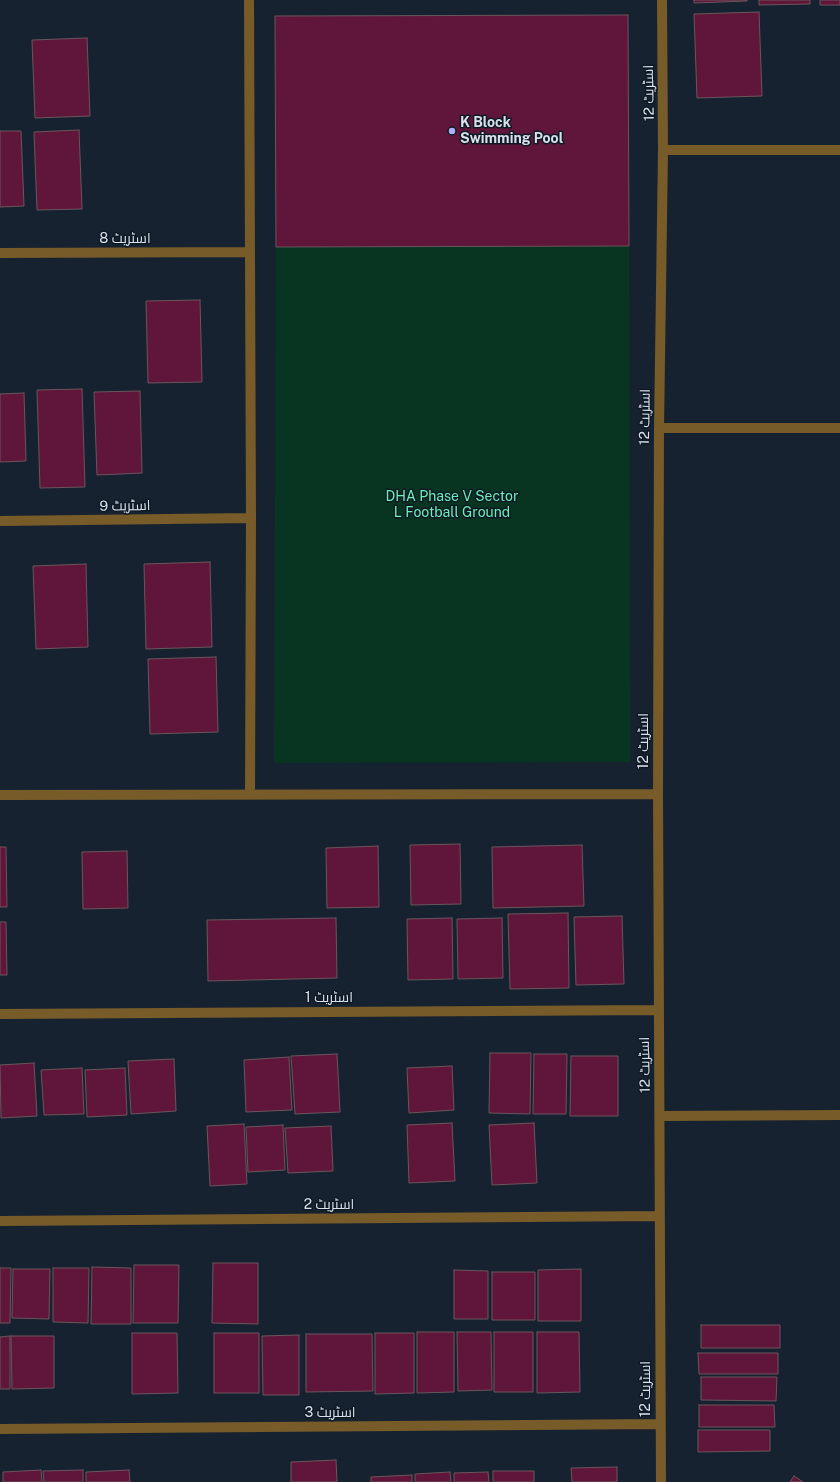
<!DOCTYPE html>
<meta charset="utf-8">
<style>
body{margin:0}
canvas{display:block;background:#172230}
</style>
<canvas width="840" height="1482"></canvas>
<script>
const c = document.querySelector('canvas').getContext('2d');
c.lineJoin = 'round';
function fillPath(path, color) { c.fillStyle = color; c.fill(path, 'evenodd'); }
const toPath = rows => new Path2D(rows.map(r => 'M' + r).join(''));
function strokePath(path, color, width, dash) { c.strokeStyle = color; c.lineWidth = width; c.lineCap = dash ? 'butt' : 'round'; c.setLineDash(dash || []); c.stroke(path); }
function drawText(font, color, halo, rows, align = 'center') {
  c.font = font + ' "Public Sans",Cairo,sans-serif'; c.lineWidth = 3; c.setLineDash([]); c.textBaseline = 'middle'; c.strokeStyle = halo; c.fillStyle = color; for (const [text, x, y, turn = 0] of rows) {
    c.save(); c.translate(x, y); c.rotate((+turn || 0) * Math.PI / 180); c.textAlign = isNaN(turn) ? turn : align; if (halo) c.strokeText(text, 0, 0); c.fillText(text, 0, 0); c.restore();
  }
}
fillPath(toPath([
 [629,246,630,762,274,763,276,247]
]), '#083422');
const building = toPath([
 [694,0,747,0,747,1,694,3,694,0],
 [759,0,810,0,810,4,759,5,759,0],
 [820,0,840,0,840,5,820,5,820,0],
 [759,12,762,96,697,98,694,14,759,12],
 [628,15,629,246,276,247,275,16,628,15],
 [87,38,90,116,35,118,32,40,87,38],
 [79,130,82,209,37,210,34,132,79,130],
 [0,131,21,131,24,206,0,207,0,131],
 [200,300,202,382,148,383,146,301,200,300],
 [82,389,85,487,40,488,37,390,82,389],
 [140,391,142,473,97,475,94,392,140,391],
 [24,393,26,461,0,462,0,394,24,393],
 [210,562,212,647,146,649,144,564,210,562],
 [86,564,88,647,36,649,33,566,86,564],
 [216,657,218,732,150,734,148,659,216,657],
 [460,844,461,904,411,905,410,845,460,844],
 [582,845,584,906,493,908,492,847,582,845],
 [378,846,379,907,327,908,326,848,378,846],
 [0,847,6,847,7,907,0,907,0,847],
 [127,851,128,908,83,909,82,852,127,851],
 [568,913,569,988,510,989,508,914,568,913],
 [622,916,624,984,576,985,574,917,622,916],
 [336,918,337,978,208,981,207,920,336,918],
 [452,918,453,979,408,980,407,919,452,918],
 [502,918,503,978,458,979,457,919,502,918],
 [0,922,6,922,7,975,0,975,0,922],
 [490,1053,531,1053,530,1114,489,1113,490,1053],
 [337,1054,340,1112,295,1114,291,1056,337,1054],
 [534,1054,567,1054,566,1114,533,1114,534,1054],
 [571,1056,618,1056,618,1116,570,1116,571,1056],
 [289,1057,292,1110,246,1112,244,1060,289,1057],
 [174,1059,176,1111,131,1114,128,1061,174,1059],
 [34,1063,37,1116,1,1118,0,1065,34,1063],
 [452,1066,454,1110,409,1113,407,1068,452,1066],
 [82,1068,84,1114,44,1115,41,1070,82,1068],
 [125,1068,127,1115,87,1117,85,1070,125,1068],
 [452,1123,455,1181,409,1183,407,1125,452,1123],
 [534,1123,537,1183,492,1185,489,1125,534,1123],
 [244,1124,247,1184,210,1186,207,1126,244,1124],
 [283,1125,285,1170,248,1172,246,1127,283,1125],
 [331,1126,333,1171,288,1173,285,1128,331,1126],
 [213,1263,258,1263,258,1324,212,1323,213,1263],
 [134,1265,179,1265,178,1323,133,1323,134,1265],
 [92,1267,131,1268,131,1324,91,1324,92,1267],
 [0,1268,11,1268,10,1323,0,1323,0,1268],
 [53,1268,89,1268,88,1323,53,1322,53,1268],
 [13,1269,50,1269,49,1319,12,1318,13,1269],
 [581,1269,581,1321,538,1321,538,1270,581,1269],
 [454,1270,488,1271,488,1319,454,1319,454,1270],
 [492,1272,535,1272,535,1320,492,1320,492,1272],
 [701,1325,780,1325,780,1348,701,1348,701,1325],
 [417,1332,454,1332,454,1392,417,1393,417,1332],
 [457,1332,491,1332,492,1390,458,1391,457,1332],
 [494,1332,533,1332,533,1392,494,1392,494,1332],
 [537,1332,579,1332,580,1392,537,1393,537,1332],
 [132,1333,177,1333,178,1393,132,1394,132,1333],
 [214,1333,259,1333,259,1393,214,1393,214,1333],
 [375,1333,414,1333,414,1393,375,1394,375,1333],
 [306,1334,372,1334,373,1391,306,1392,306,1334],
 [299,1335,299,1395,263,1395,262,1336,299,1335],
 [10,1336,10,1389,0,1389,0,1337,10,1336],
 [11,1336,54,1336,54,1388,12,1389,11,1336],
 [698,1353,778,1353,778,1374,699,1374,698,1353],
 [701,1377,777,1377,776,1401,701,1400,701,1377],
 [699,1405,774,1405,775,1427,699,1427,699,1405],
 [698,1430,770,1430,770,1451,698,1452,698,1430],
 [336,1460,337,1482,291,1482,291,1462,336,1460],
 [617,1467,617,1482,572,1482,571,1468,617,1467],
 [41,1470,42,1482,3,1482,3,1472,41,1470],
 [83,1470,83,1482,44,1482,43,1471,83,1470],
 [129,1470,130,1482,86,1482,86,1472,129,1470],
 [493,1471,534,1471,534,1482,493,1482,493,1471],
 [450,1472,451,1482,415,1482,415,1474,450,1472],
 [488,1472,489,1482,454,1482,454,1473,488,1472],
 [412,1475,412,1482,371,1482,371,1477,412,1475],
 [794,1476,803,1482,790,1482,794,1476]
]);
fillPath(building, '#60163a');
strokePath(building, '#6a555c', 1);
strokePath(toPath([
 [249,0,251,518,250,794],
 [663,150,840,150],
 [0,253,249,252],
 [659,428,840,428],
 [0,521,251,518],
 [0,795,658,794],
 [0,1014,658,1010],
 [660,1116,840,1115],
 [0,1221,659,1216],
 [0,1429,660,1424],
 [661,1482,658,794,659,428,663,150,662,0]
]), '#775b28', 10);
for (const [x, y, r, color] of [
 [452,131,4,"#b0aefa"]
]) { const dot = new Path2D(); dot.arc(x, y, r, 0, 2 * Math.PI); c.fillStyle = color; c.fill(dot); strokePath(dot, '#0e1926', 1.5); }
drawText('14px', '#d9e0ea', '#0e1926', [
 ["اسٹریٹ 12",649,93,-91],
 ["اسٹریٹ 8",125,239],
 ["اسٹریٹ 12",645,417,-89],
 ["اسٹریٹ 9",125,506,-1],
 ["اسٹریٹ 12",644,741,-90],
 ["اسٹریٹ 1",329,998],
 ["اسٹریٹ 12",645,1065,-91],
 ["اسٹریٹ 2",329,1205],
 ["اسٹریٹ 12",646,1389,-90],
 ["اسٹریٹ 3",330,1413]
]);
drawText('bold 14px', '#d9e0ea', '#0e1926', [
 ["K Block",460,123],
 ["Swimming Pool",460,139]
], 'left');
drawText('14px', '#6eefb5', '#0e1926', [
 ["DHA Phase V Sector",452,497],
 ["L Football Ground",452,513]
]);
</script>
